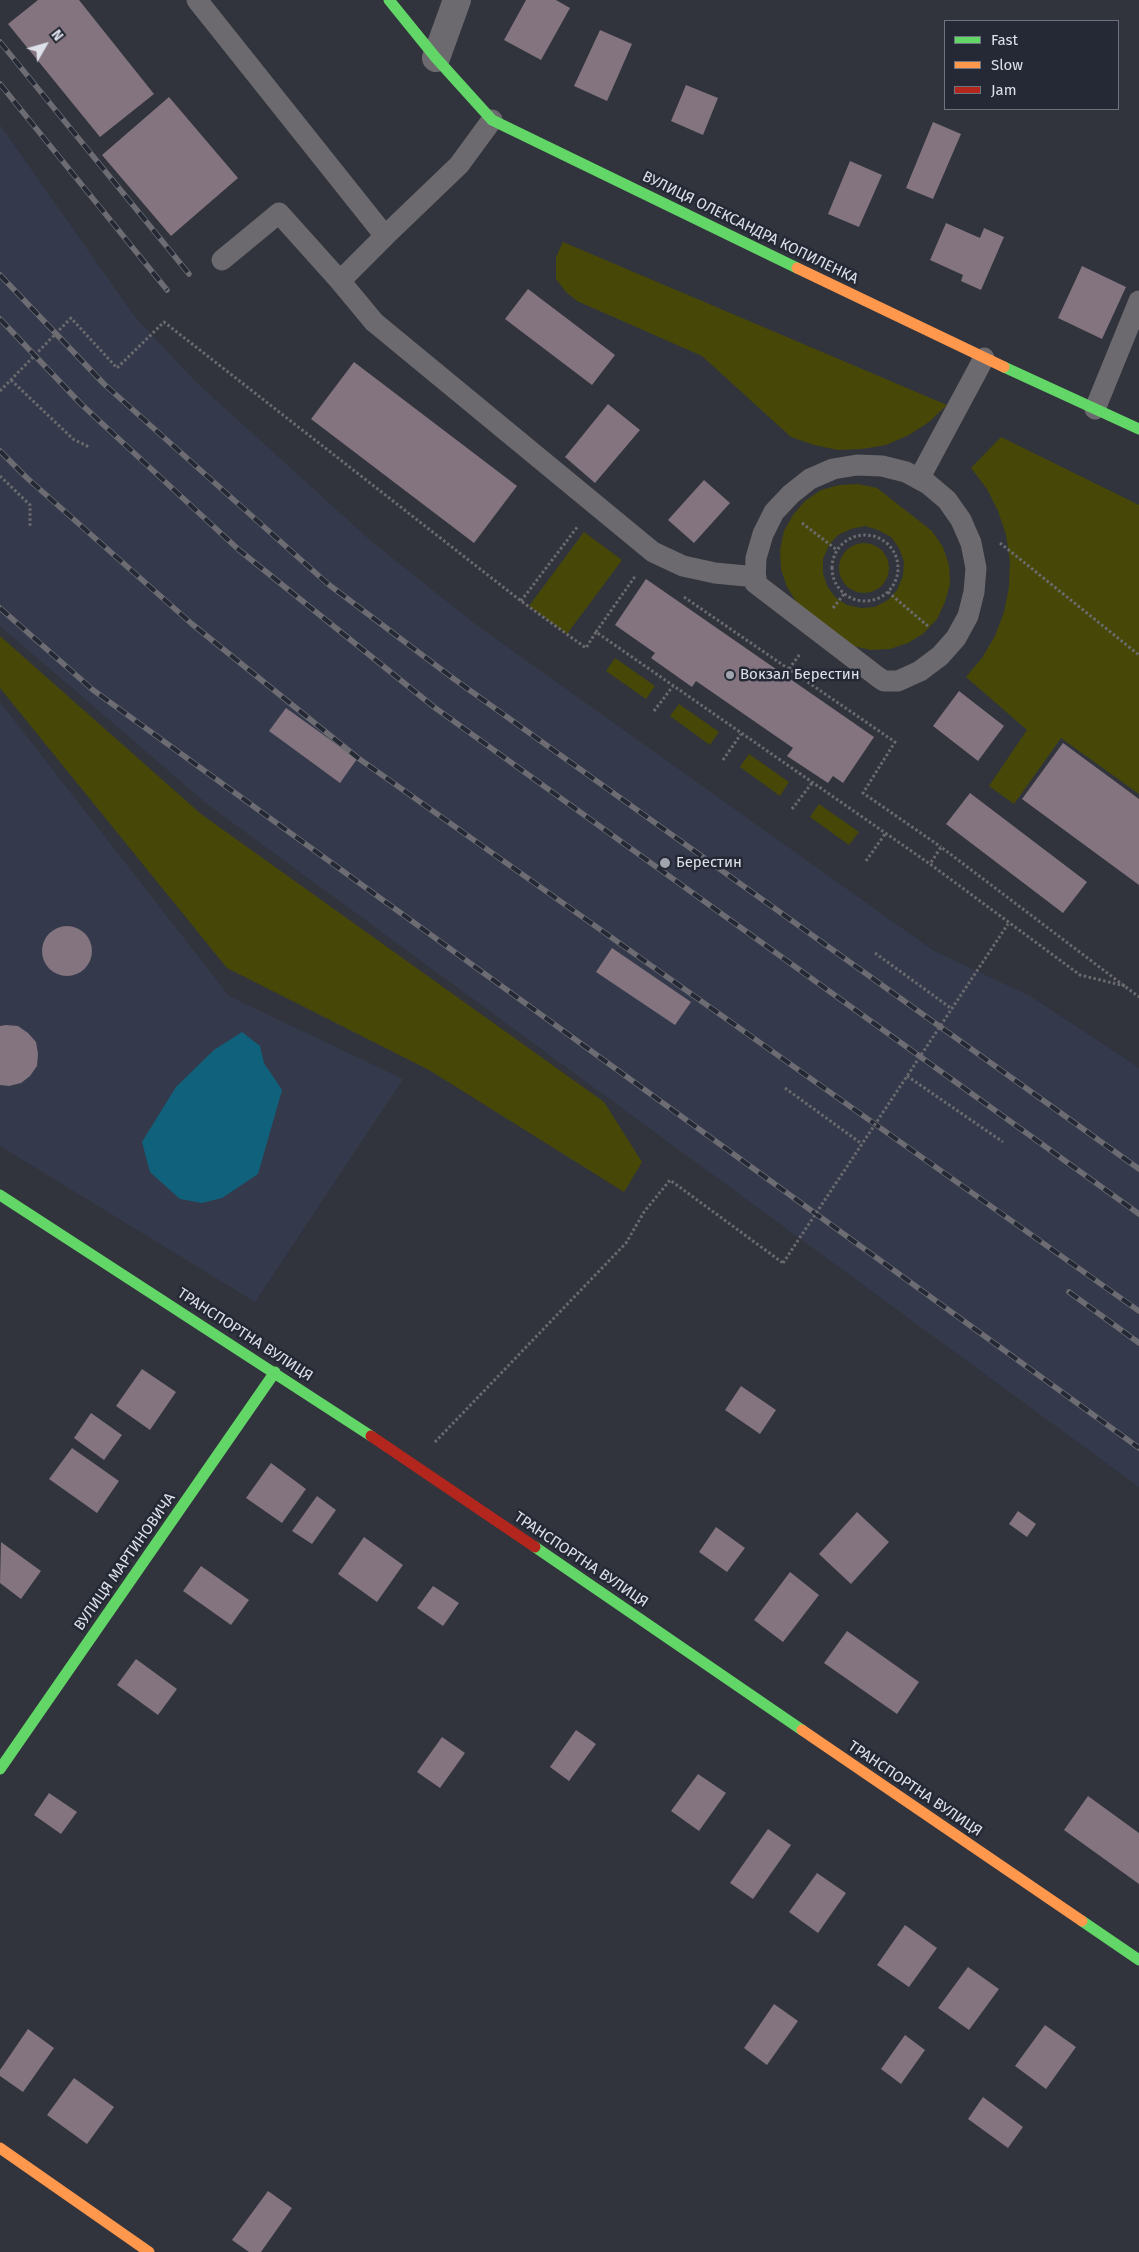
<!DOCTYPE html>
<meta charset="utf-8">
<style>
body{margin:0}
#map{position:relative;width:1139px;height:2252px;overflow:hidden;background:#31343c;font-family:"Fira Sans",sans-serif}
canvas{display:block}
.legend{position:absolute;left:944px;top:20px;width:175px;height:90px;box-sizing:border-box;background:#242935;border:1px solid #6e737d;margin:0;padding:6px 9px;list-style:none;font-size:15px;color:#dee1ea}
.legend li{display:flex;align-items:center;gap:10px;height:25px}
.legend b{width:25px;border:1px solid #6e737d}
.north{position:absolute;left:20px;top:20px;width:50px;height:50px;-webkit-text-stroke:4px #242935;paint-order:stroke;rotate:52deg;font-size:14px;font-weight:700;line-height:20px;text-align:center;color:#dee1ea}
.north::after{content:'';display:block;margin:auto;width:18px;height:22px;background:#dee1ea;clip-path:polygon(50% 0,100% 100%,50% 72%,0 100%)}
</style>
<div id="map">
<canvas width="1139" height="2252"></canvas>
<ul class="legend">
<li><b style="height:6px;background:#63d668"></b>Fast</li>
<li><b style="height:6px;background:#ff974d"></b>Slow</li>
<li><b style="height:6px;background:#b3261e"></b>Jam</li>
</ul>
<div class="north">N</div>
</div>
<script>
const c = document.querySelector('canvas').getContext('2d');
c.lineJoin = 'round';
function fillPath(path, color) { c.fillStyle = color; c.fill(path, 'evenodd'); }
const toPath = rows => new Path2D(rows.map(r => 'M' + r).join(''));
function strokePath(path, color, width, dash) { c.strokeStyle = color; c.lineWidth = width; c.lineCap = dash ? 'butt' : 'round'; c.setLineDash(dash || []); c.stroke(path); }
function drawText(font, color, halo, rows, align = 'center') {
  c.font = font + ' "Fira Sans",sans-serif'; c.lineWidth = 5; c.setLineDash([]); c.textBaseline = 'middle'; c.strokeStyle = halo; c.fillStyle = color; for (const [text, x, y, turn = 0] of rows) {
    c.save(); c.translate(x, y); c.rotate((+turn || 0) * Math.PI / 180); c.textAlign = isNaN(turn) ? turn : align; if (halo) c.strokeText(text, 0, 0); c.fillText(text, 0, 0); c.restore();
  }
}
fillPath(toPath([
 [0,125,135,317,196,382,371,541,479,627,934,951,1030,996,1139,1068,1139,1487,207,804,0,626],
 [0,702,229,996,403,1079,255,1302,0,1146]
]), '#343a4c');
fillPath(toPath([
 [563,242,947,405,929,422,909,435,886,445,862,449,838,450,814,445,791,437,702,356,577,301,566,292,556,279,556,257],
 [1001,437,1139,505,1139,794,1061,738,1014,804,989,786,1027,730,966,677,982,658,995,636,1004,612,1009,587,1010,561,1006,535,998,511,987,489,971,468],
 [858,484,877,488,932,531,943,547,949,565,950,584,945,602,937,619,924,633,908,643,890,649,871,650,853,646,797,603,787,587,781,569,780,550,784,531,793,515,805,501,821,490,839,485],
 [865,526,878,530,891,537,899,548,904,562,903,576,897,590,888,600,875,607,861,608,847,605,836,598,827,586,823,573,823,559,829,545,838,535,851,529],
 [584,532,622,560,567,634,529,606],
 '839 568a25 25 0 1 1 50 0a25 25 0 1 1-50 0Z',
 [0,636,201,814,604,1102,642,1162,624,1192,429,1070,227,968,0,688],
 [615,658,655,686,646,699,606,671],
 [679,704,719,732,710,745,670,716],
 [749,754,789,782,780,796,740,767],
 [819,804,859,832,849,845,810,817]
]), '#474808');
fillPath(toPath([
 [242,1032,260,1046,264,1063,282,1090,258,1174,222,1198,202,1203,180,1199,150,1172,142,1142,176,1087,214,1050]
]), '#10627c');
fillPath(toPath([
 [38,0,79,0,154,94,100,137,8,24],
 [526,0,556,0,570,8,541,60,504,40],
 [600,30,632,44,607,101,574,86],
 [686,85,718,98,703,135,671,121],
 [169,97,238,178,171,236,102,155],
 [933,122,961,134,933,199,906,188],
 [850,161,882,175,859,227,828,214],
 [946,223,980,238,984,228,1004,237,981,290,961,281,963,275,930,260],
 [1082,266,1126,287,1102,339,1058,318],
 [528,289,615,355,592,385,505,319],
 [354,362,517,486,474,543,311,419],
 [608,404,640,430,595,483,565,457],
 [704,480,730,503,694,543,668,520],
 [646,579,874,737,843,783,833,776,828,783,787,756,793,748,696,681,692,687,651,658,655,653,615,625],
 [959,691,1004,726,978,761,933,726],
 [286,708,357,759,340,783,269,731],
 [1063,743,1139,799,1139,885,1022,799],
 [970,793,1087,882,1063,913,946,824],
 '42 951a25 25 0 1 1 50 0a25 25 0 1 1-50 0Z',
 [612,948,691,1002,675,1025,596,972],
 [6,1025,18,1026,28,1033,36,1042,38,1054,37,1066,30,1076,21,1083,9,1086,0,1085,0,1026],
 [142,1369,176,1392,150,1430,116,1406],
 [741,1386,776,1410,760,1434,725,1410],
 [91,1413,122,1435,104,1460,74,1438],
 [72,1448,119,1481,97,1513,49,1479],
 [271,1463,306,1489,282,1523,246,1498],
 [317,1496,336,1510,312,1544,292,1531],
 [1018,1511,1036,1524,1027,1537,1009,1524],
 [857,1512,889,1542,851,1584,819,1554],
 [716,1527,745,1548,727,1572,699,1552],
 [364,1537,403,1565,377,1602,338,1574],
 [1,1542,41,1571,21,1599,0,1583],
 [201,1566,249,1600,231,1625,183,1591],
 [790,1572,819,1595,783,1642,754,1620],
 [433,1586,459,1603,443,1626,417,1608],
 [847,1631,919,1682,897,1714,824,1663],
 [136,1659,177,1689,158,1715,117,1685],
 [576,1730,596,1744,569,1781,550,1767],
 [442,1737,465,1753,440,1788,417,1772],
 [698,1774,726,1793,699,1831,671,1811],
 [49,1793,77,1812,61,1834,34,1815],
 [1088,1796,1139,1833,1139,1884,1064,1830],
 [768,1829,791,1845,753,1899,730,1883],
 [817,1873,846,1893,818,1933,789,1912],
 [905,1925,937,1948,909,1987,877,1965],
 [968,1967,999,1989,969,2030,938,2008],
 [774,2004,798,2021,767,2065,744,2048],
 [1045,2025,1076,2047,1046,2089,1015,2066],
 [28,2029,54,2048,23,2092,0,2076,0,2070],
 [905,2035,925,2050,901,2084,881,2069],
 [74,2078,114,2107,87,2144,47,2115],
 [983,2097,1023,2127,1008,2148,968,2119],
 [268,2191,292,2208,261,2252,249,2252,232,2240]
]), '#83747f');
strokePath(toPath([
 [11,380,73,439,89,447],
 [0,391,71,318,117,368,164,322,521,601,586,648,596,632,930,864],
 [0,476,30,505,30,528],
 [802,523,837,550],
 '832 568a33 33 0 1 1 66 0a33 33 0 1 1-66 0Z',
 [1000,543,1139,655],
 [888,592,929,627],
 [684,597,895,742,863,793,941,847],
 [521,601,578,526],
 [833,608,844,594],
 [596,632,636,575],
 [789,669,800,654],
 [654,711,673,686],
 [723,760,741,734],
 [792,809,812,783],
 [866,861,885,834],
 [875,953,952,1009],
 [1125,986,1080,975,930,864,941,847,1139,997],
 [907,1076,1003,1142],
 [785,1088,862,1144],
 [435,1442,626,1243,644,1212,670,1180,783,1263]
]), '#6b6b6f', 3, [2.5, 2.5]);
strokePath(toPath([
 [197,0,385,236,459,165,492,120],
 [385,236,340,281,374,322,653,552,683,566,715,573,756,577],
 [222,260,279,213,340,281],
 [1095,409,1139,301],
 [857,465,882,466,906,472,928,484,947,500,961,520,971,543,976,568,974,592,968,616,956,638,940,656,920,671,898,681,884,681,878,677,755,583,756,558,763,534,774,512,791,494,810,479,833,469,857,465],
 [919,479,984,358]
]), '#6c6a6e', 21);
strokePath(toPath([
 [436,58,457,0]
]), '#6c6a6e', 28);
strokePath(toPath([
 [389,0,436,58,492,120,797,268],
 [1004,367,1139,429],
 [0,1195,371,1436],
 [535,1547,802,1730],
 [0,1769,275,1372],
 [1082,1921,1139,1960]
]), '#63d668', 11);
strokePath(toPath([
 [797,268,1004,367],
 [802,1730,1082,1921],
 [0,2148,149,2252]
]), '#ff974d', 11);
strokePath(toPath([
 [371,1436,535,1547]
]), '#b3261e', 11);
const rail = toPath([
 [0,42,189,274],
 [0,84,167,290],
 [0,275,104,384,328,584,454,679,1139,1169],
 [0,319,81,404,239,550,434,707,1139,1214],
 [0,451,27,478,192,624,358,758,1139,1311],
 [0,608,93,690,1139,1448],
 [1069,1292,1139,1343]
]);
strokePath(rail, '#6c6c72', 5.5);
strokePath(rail, '#242935', 4, [11]);
strokePath(toPath([
 [783,1263,1008,924]
]), '#6b6b6f', 3, [2.5, 2.5]);
for (const [x, y, r, color] of [
 [730,675,5,"#a1a4ad"],
 [665,863,6,"#a1a4ad"]
]) { const dot = new Path2D(); dot.arc(x, y, r, 0, 2 * Math.PI); c.fillStyle = color; c.fill(dot); strokePath(dot, '#242935', 2); }
drawText('15px', '#dee1ea', '#242935', [
 ["ВУЛИЦЯ ОЛЕКСАНДРА КОПИЛЕНКА",750,228,26],
 ["ТРАНСПОРТНА ВУЛИЦЯ",245,1335,33],
 ["ТРАНСПОРТНА ВУЛИЦЯ",581,1560,34],
 ["ВУЛИЦЯ МАРТИНОВИЧА",125,1562,-55],
 ["ТРАНСПОРТНА ВУЛИЦЯ",915,1789,34]
]);
drawText('15px', '#dee1ea', '#242935', [
 ["Вокзал Берестин",740,675],
 ["Берестин",676,863]
], 'left');
</script>
